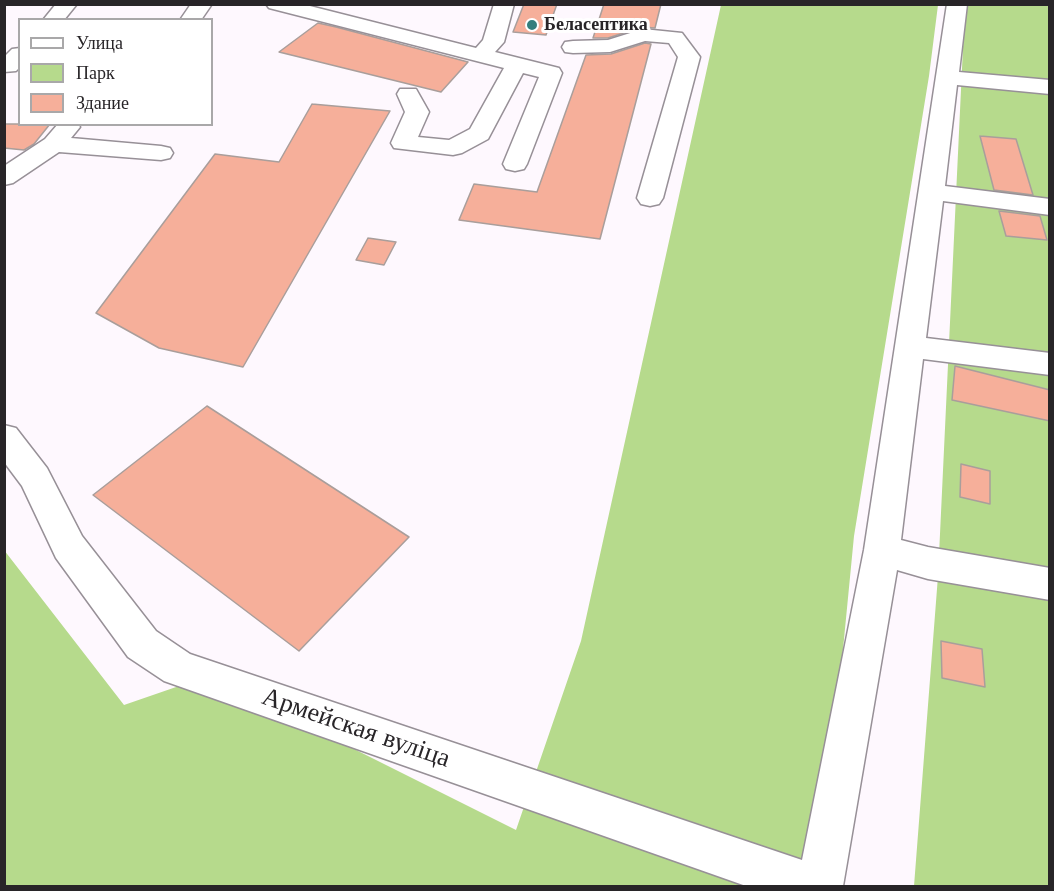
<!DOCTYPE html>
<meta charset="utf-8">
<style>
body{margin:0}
#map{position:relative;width:1054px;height:891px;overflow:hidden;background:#fef8fe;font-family:"Libre Baskerville",serif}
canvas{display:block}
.frame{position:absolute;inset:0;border:6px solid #282528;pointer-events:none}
.legend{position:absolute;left:18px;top:18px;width:195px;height:108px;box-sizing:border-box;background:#fff;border:2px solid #a9a8a9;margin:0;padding:8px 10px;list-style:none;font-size:18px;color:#282528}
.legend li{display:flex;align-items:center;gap:12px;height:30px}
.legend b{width:30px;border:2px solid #a9a8a9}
</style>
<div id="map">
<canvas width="1054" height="891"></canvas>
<div class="frame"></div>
<ul class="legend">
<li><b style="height:8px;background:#fff"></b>Улица</li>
<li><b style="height:16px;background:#b6da8c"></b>Парк</li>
<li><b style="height:16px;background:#f6af9a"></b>Здание</li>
</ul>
</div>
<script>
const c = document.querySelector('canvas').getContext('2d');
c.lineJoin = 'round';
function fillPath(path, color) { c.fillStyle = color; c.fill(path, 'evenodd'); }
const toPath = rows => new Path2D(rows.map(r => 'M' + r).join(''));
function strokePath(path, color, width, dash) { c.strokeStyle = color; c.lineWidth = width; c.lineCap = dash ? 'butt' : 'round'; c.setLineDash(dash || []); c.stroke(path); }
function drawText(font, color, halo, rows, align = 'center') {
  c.font = font + ' "Libre Baskerville",serif'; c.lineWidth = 6; c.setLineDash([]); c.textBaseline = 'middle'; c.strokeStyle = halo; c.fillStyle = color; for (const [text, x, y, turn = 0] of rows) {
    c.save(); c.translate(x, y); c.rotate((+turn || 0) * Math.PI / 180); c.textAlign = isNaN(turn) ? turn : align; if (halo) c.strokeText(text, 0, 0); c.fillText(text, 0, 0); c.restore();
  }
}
fillPath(toPath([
 [1026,4,1049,6,1049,886,914,886,938,576,965,5],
 [721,5,938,5,929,76,854,536,820,886,5,886,4,550,124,705,208,676,516,830,581,641]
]), '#b6da8c');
const building = toPath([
 [524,4,557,4,546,35,513,32,524,4],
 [604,4,661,4,655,28,642,27,608,38,593,38,604,4],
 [318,23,336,27,468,62,441,92,279,52,318,23],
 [645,43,651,44,600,239,459,220,474,184,537,192,586,55,611,54,645,43],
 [312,104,390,111,243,367,159,348,96,313,215,154,279,162,312,104],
 [4,124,50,124,34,144,24,150,4,148,4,124],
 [980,136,1016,139,1033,195,994,190,980,136],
 [999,211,1040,216,1047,240,1006,236,999,211],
 [368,238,396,242,384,265,356,260,368,238],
 [955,366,1050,390,1050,421,952,400,955,366],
 [207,406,409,537,299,651,93,495,207,406],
 [961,464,990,471,990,504,960,497,961,464],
 [941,641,982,649,985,687,942,678,941,641]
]);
fillPath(building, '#f6af9a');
strokePath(building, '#a99e9b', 1.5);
const minor = toPath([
 [56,4,77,4,64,20,43,20,56,4],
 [191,4,212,4,201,20,180,20,191,4],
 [266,4,302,4,476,48,483,40,494,4,514,4,504,42,495,52,559,68,562,73,527,164,524,169,515,171,506,169,503,164,539,77,523,73,488,139,462,153,453,155,394,148,391,143,405,112,397,94,400,89,416,89,429,112,418,137,449,140,470,129,504,68,269,8,266,4],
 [947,4,967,4,959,72,1050,80,1050,94,957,85,945,186,1050,199,1050,215,943,201,926,338,1050,353,1050,375,923,359,901,540,928,547,1050,568,1050,600,928,579,897,570,843,886,746,886,164,681,128,657,56,558,22,486,4,462,4,425,16,428,47,468,82,536,156,631,190,654,802,860,864,550,947,4],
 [643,29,682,33,700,57,663,198,659,204,650,206,641,204,637,198,678,57,669,43,645,41,610,52,573,53,565,52,562,47,565,42,573,41,608,40,643,29],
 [20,48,20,67,16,71,4,72,4,57,12,49,20,48],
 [58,124,78,124,80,127,71,138,161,146,170,148,173,153,170,158,161,160,59,152,13,183,4,185,4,166,45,139,58,124]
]);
strokePath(minor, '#979097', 3);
fillPath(minor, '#fff');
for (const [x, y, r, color] of [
 [532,25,6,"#357e7d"]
]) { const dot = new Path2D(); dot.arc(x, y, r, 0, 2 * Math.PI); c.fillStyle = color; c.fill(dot); strokePath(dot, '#fff', 2); }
drawText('bold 18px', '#282528', '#fff', [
 ["Беласептика",544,25]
], 'left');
drawText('26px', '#282528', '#fff', [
 ["Армейская вуліца",356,728,19]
]);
</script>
